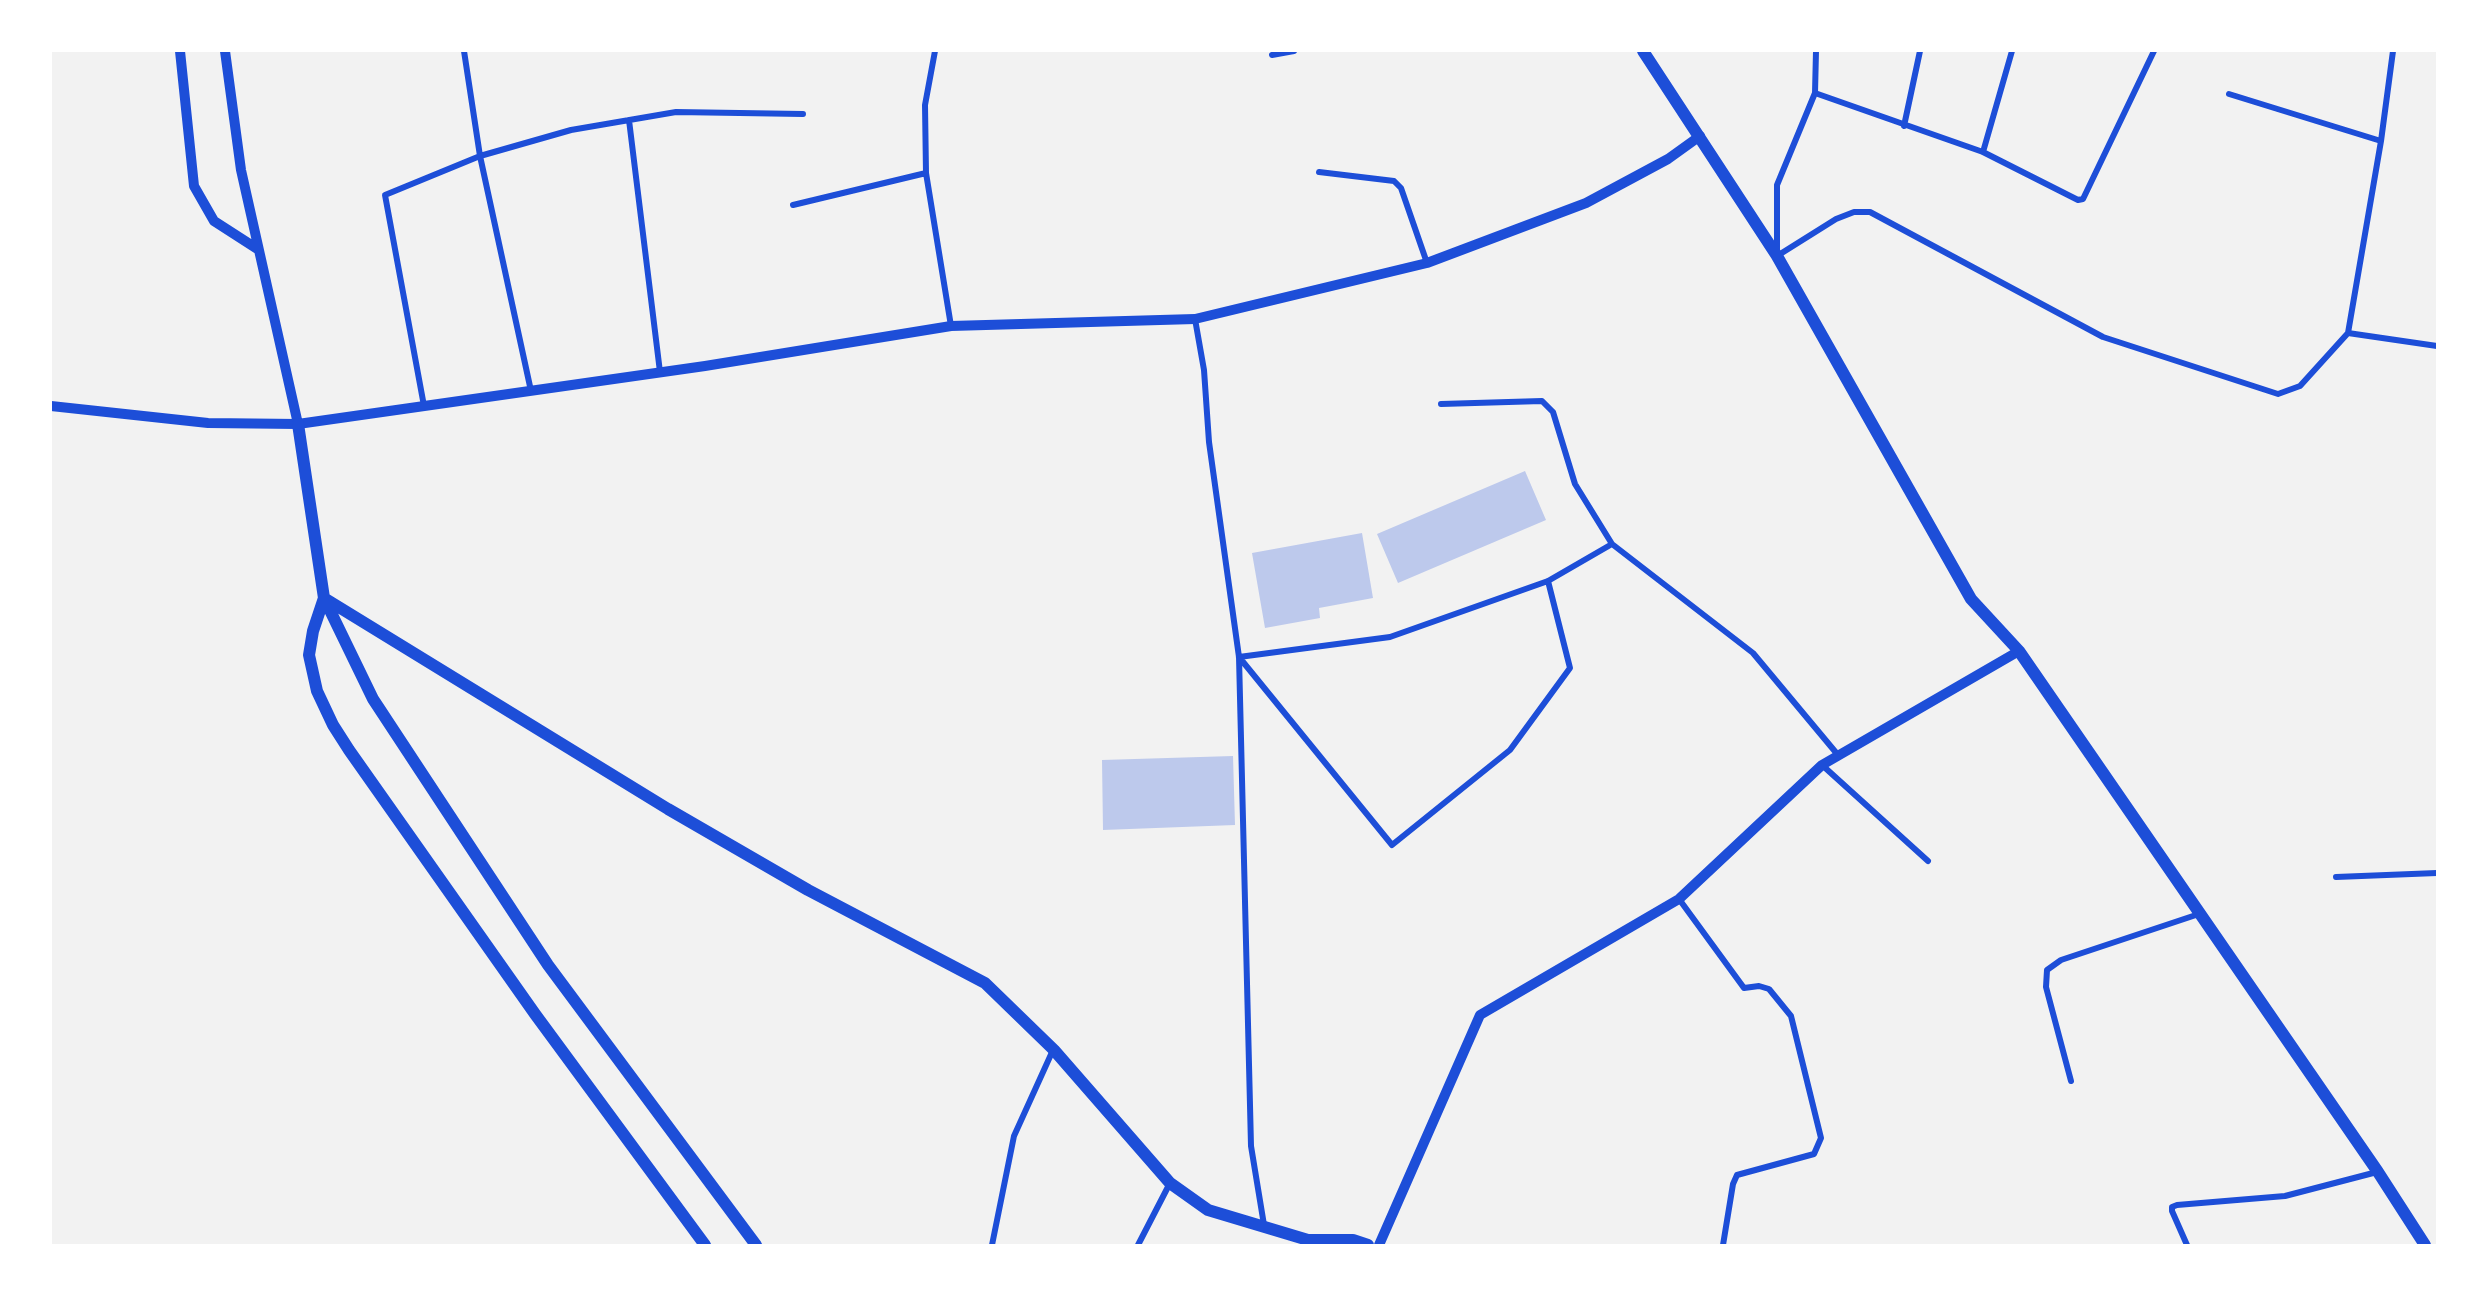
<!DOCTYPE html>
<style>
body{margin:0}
#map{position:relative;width:2488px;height:1296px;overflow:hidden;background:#f2f2f2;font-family:"Noto Sans",sans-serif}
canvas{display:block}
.frame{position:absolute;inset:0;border:52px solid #fff;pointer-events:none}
</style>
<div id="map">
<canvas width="2488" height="1296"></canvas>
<div class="frame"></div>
</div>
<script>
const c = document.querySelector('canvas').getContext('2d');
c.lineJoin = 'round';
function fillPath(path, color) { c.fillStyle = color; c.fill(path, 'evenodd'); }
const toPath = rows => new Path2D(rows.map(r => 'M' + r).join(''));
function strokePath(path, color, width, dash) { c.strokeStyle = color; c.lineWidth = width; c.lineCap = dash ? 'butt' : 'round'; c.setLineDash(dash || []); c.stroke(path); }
fillPath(toPath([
 [1525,471,1546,520,1398,583,1377,534],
 [1362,533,1373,598,1319,608,1320,618,1265,628,1252,553],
 [1233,756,1235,825,1103,830,1102,760]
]), '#bdc9ec');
strokePath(toPath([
 [464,51,480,156,531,391],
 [935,51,925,105,926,173,951,326],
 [1272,55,1294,51],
 [1815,93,1983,152,2078,200,2083,199,2154,51],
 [2229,94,2381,141],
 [629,120,660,372],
 [1904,126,1920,51],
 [1983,152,2012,51],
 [1319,172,1394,181,1401,188,1427,263],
 [793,205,926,173],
 [1777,252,1777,185,1815,93,1816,51],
 [1777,256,1836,219,1854,212,1870,212,2103,337,2278,394,2300,386,2348,333,2381,141,2393,51],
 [1195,319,1204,370,1209,442,1239,657,1251,1146,1264,1225],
 [2348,333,2437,346],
 [1441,404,1542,401,1553,412,1575,484,1612,544,1753,653,1838,755],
 [424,406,385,195,480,156,571,130,676,112,803,114],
 [1239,657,1392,845,1510,750,1570,668,1548,581],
 [1239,657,1390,637,1548,581,1612,544],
 [1822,765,1928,861],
 [2336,877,2437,873],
 [1679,899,1744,988,1759,986,1769,989,1791,1016,1821,1138,1814,1154,1737,1175,1733,1184,1723,1245],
 [2071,1081,2046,987,2047,970,2061,960,2199,914],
 [992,1245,1014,1136,1053,1050],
 [1138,1245,1170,1183],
 [2187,1245,2172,1211,2172,1207,2177,1205,2285,1196,2377,1172]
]), '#1d4ed8', 6);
strokePath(toPath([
 [180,51,194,186,214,221,259,250],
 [225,51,241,170,298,424],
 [51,406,208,423,298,424,705,366,951,326,1195,319,1427,263,1586,203,1668,159,1700,136],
 [1379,1245,1480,1015,1679,899,1822,765,2019,651]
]), '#1d4ed8', 10);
strokePath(toPath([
 [1643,51,1777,256,1971,599,2019,651,2378,1172,2425,1245],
 [298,424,324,598,373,699,548,965,756,1245],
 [324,598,668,809,808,890,985,983,1054,1050,1170,1183,1208,1210,1308,1240,1353,1240,1368,1245],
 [324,598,313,631,309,655,317,691,333,725,349,750,535,1014,705,1245]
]), '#1d4ed8', 12);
</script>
